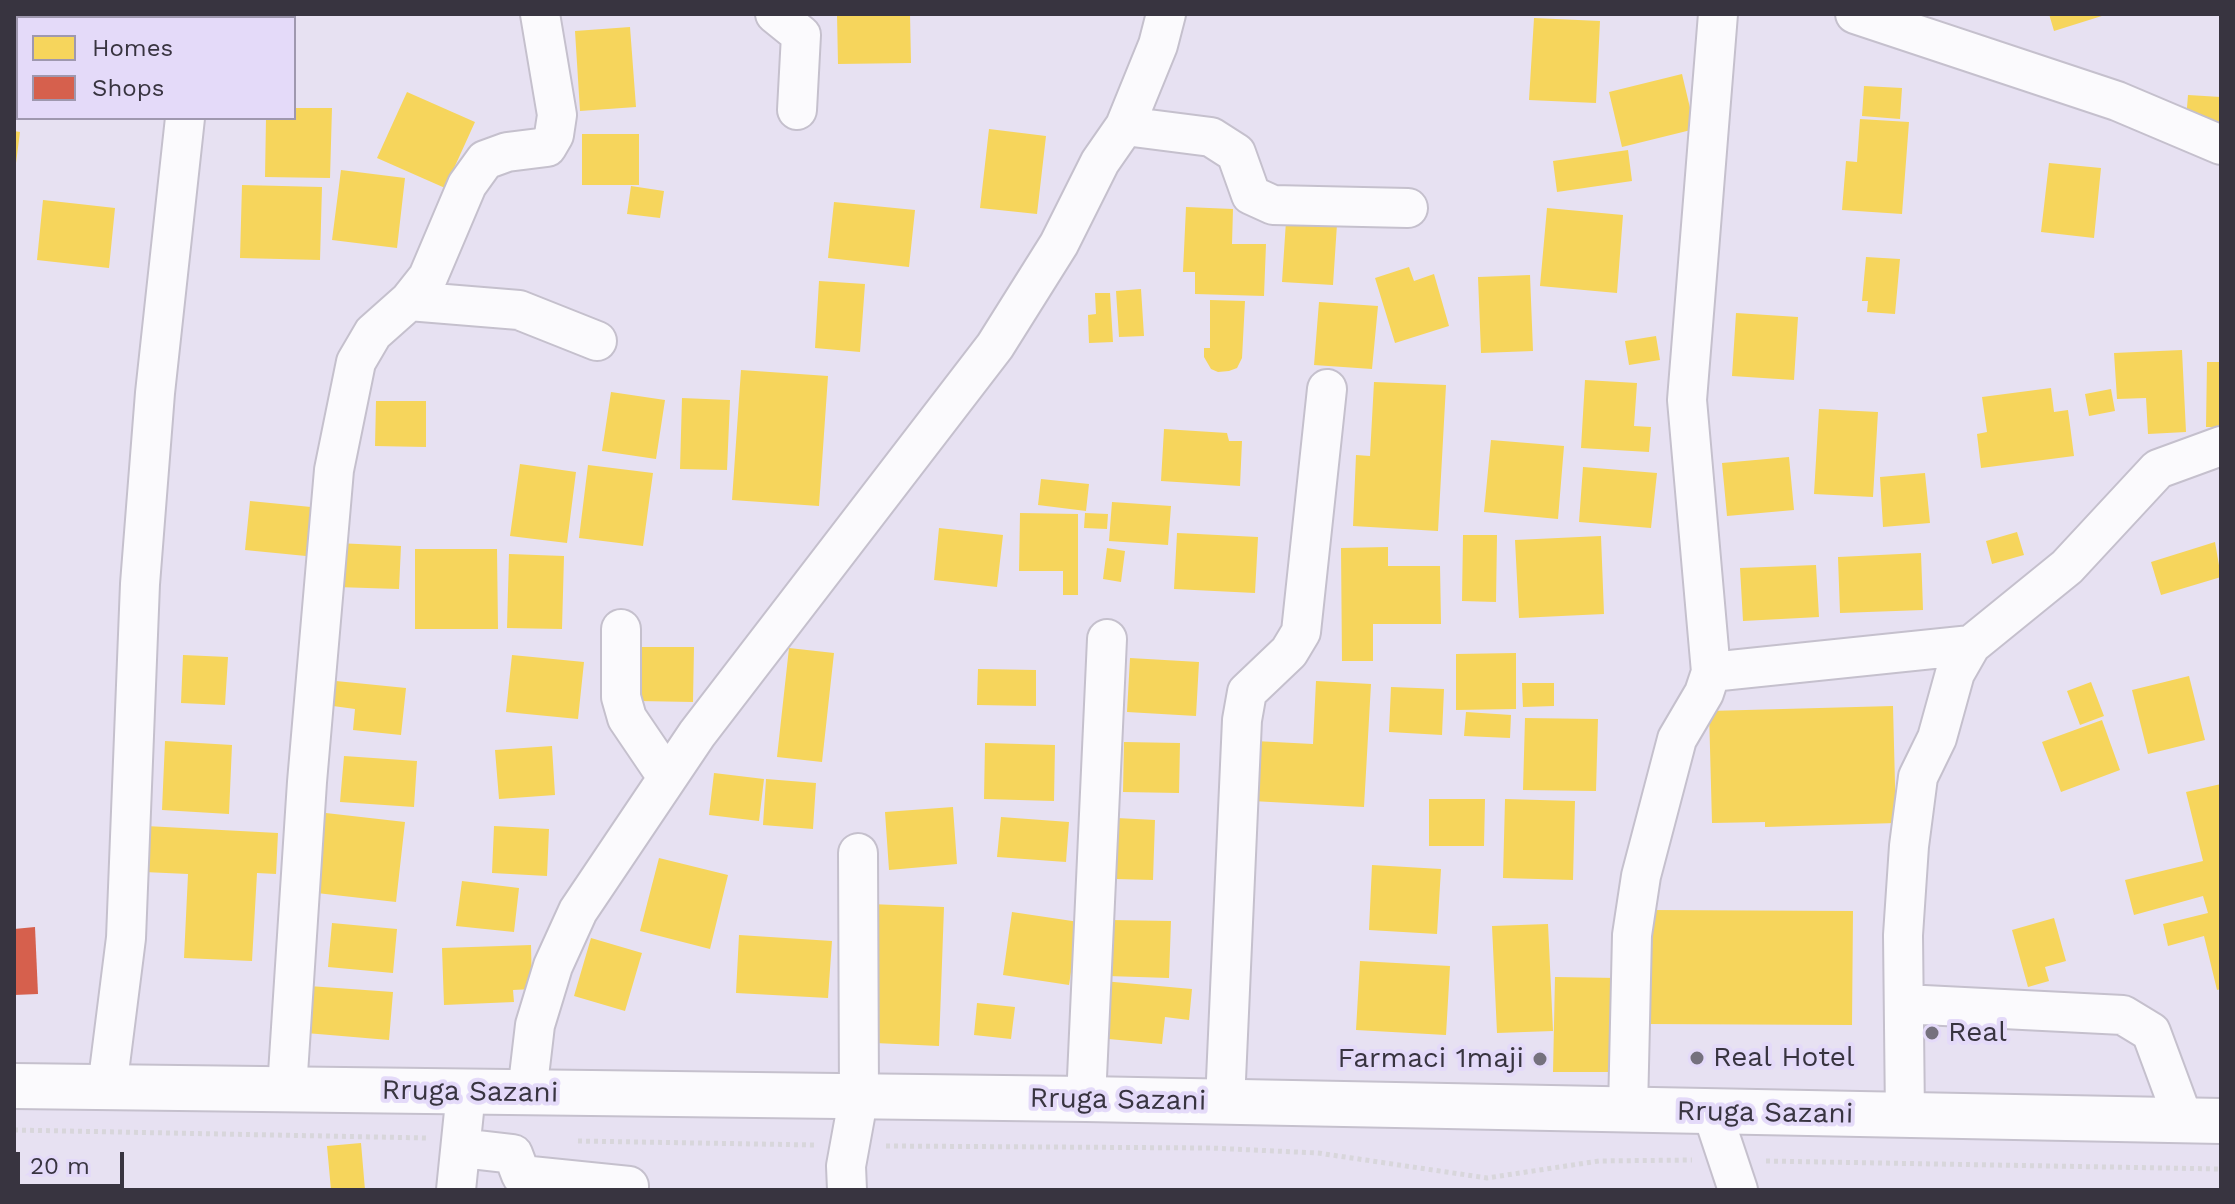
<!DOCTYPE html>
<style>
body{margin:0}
#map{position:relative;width:2235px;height:1204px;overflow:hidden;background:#e7e1f2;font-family:"Work Sans",sans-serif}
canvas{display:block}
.frame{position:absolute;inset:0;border:16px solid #383440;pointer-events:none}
.legend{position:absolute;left:16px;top:16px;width:280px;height:104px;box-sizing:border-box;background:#e4daf9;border:2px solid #9f98af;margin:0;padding:10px 14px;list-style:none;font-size:24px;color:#383440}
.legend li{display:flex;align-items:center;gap:16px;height:40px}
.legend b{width:40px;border:2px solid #9f98af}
.scale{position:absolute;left:16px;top:1152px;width:108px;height:36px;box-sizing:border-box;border:4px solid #383440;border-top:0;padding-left:10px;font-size:24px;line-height:28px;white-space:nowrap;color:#383440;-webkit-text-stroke:6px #e4daf9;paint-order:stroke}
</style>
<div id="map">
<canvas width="2235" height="1204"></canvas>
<div class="frame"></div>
<ul class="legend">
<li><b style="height:22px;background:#f6d55c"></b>Homes</li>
<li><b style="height:22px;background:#d6604d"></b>Shops</li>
</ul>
<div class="scale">20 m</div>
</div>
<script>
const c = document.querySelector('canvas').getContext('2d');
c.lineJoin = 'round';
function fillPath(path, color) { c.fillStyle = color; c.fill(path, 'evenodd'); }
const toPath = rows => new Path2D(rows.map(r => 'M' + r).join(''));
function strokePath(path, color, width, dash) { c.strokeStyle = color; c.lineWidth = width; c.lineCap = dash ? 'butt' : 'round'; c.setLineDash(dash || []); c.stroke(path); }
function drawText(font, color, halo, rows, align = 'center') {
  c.font = font + ' "Work Sans",sans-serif'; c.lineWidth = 8; c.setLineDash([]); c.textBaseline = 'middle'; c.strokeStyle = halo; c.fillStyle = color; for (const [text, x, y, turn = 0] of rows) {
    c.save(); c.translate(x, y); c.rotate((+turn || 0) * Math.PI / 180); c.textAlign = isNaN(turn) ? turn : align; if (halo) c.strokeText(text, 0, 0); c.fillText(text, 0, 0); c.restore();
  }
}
fillPath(toPath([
 [14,14,49,14,48,18,18,18,18,30,14,30],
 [837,14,910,14,911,63,838,64],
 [2049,14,2104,14,2105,15,2054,31],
 [1534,18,1600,21,1596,103,1529,100],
 [630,27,636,107,580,111,575,31],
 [14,62,18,62,18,119,14,119],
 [1682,74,1695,129,1622,147,1609,92],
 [1864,86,1902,88,1900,119,1862,116],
 [407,92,475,122,445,188,377,158],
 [2188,95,2221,97,2221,123,2186,120],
 [294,108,332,108,330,178,265,177,266,118,294,118],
 [1860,119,1909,122,1902,214,1842,210,1846,161,1857,162],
 [989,129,1046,136,1037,214,980,208],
 [14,131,20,132,16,163,14,163],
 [582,134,639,134,639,185,582,185],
 [1628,150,1632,181,1557,192,1553,161],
 [2049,163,2101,168,2094,238,2041,232],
 [341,170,405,178,397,248,332,240],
 [242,185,322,187,320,260,240,258],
 [631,186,664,191,660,218,627,214],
 [43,200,115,208,109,268,37,260],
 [834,202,915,210,909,267,828,258],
 [1186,207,1233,209,1232,244,1266,244,1264,296,1195,294,1195,272,1183,272],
 [1547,208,1623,215,1617,293,1540,286],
 [1286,221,1337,224,1333,285,1282,282],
 [1866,257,1900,259,1895,314,1867,312,1868,301,1862,301],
 [1409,267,1414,281,1434,274,1449,326,1395,343,1375,278],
 [1530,275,1533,351,1481,353,1478,277],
 [819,281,865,284,860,352,815,348],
 [1141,289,1144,336,1119,337,1116,291],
 [1095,293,1110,293,1113,342,1089,343,1088,315,1096,314],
 [1210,300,1245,301,1242,358,1237,368,1229,371,1218,372,1211,369,1204,357,1204,348,1210,348],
 [1319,302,1378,306,1372,369,1314,365],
 [1736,313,1798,317,1794,380,1732,376],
 [1656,336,1660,360,1629,365,1625,341],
 [2182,350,2186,432,2148,434,2146,398,2117,399,2114,353],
 [2207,362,2221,362,2221,427,2206,427],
 [741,370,828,376,819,506,732,500],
 [1585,380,1637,383,1634,426,1651,427,1649,452,1581,448],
 [1374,382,1446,385,1438,531,1353,526,1356,455,1370,456],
 [2051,388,2054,412,2068,410,2074,456,1981,468,1977,434,1987,432,1982,397],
 [2111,389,2115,411,2089,416,2085,394],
 [611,392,665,400,656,459,602,451],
 [682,398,730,400,727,470,680,469],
 [376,401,426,401,426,447,375,446],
 [1819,409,1878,412,1873,497,1814,494],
 [1164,429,1227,433,1229,441,1242,441,1240,486,1161,481],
 [1491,440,1564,446,1558,519,1484,512],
 [1789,457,1794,510,1727,516,1722,463],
 [520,464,576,472,567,543,510,536],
 [588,465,653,473,643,546,579,538],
 [1583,467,1657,473,1651,528,1579,522],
 [1925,473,1930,523,1883,527,1880,477],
 [1041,479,1089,484,1086,511,1038,505],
 [250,501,311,507,306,556,245,550],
 [1112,502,1171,506,1168,545,1109,541],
 [1020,513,1078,514,1078,595,1063,595,1063,571,1019,571],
 [1085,513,1108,514,1107,529,1084,528],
 [939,528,1003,535,997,587,934,580],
 [2017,532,2024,555,1992,564,1986,541],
 [1177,533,1258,537,1255,593,1174,589],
 [1463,535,1497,535,1496,602,1462,601],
 [1601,536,1604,614,1519,618,1515,540],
 [2215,542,2221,577,2161,595,2151,562],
 [337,543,401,546,399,589,336,587],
 [1388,547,1388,566,1440,566,1441,624,1373,624,1373,661,1342,661,1341,548],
 [1107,548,1125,551,1121,582,1103,579],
 [415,549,497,549,498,629,415,629],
 [1921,553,1923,610,1840,613,1838,557],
 [509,554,564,556,562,629,507,628],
 [1816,565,1819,617,1743,621,1740,568],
 [640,647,694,647,693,702,639,701],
 [789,648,834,653,822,762,777,757],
 [1516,653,1516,709,1456,710,1456,654],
 [183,655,228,657,225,705,181,703],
 [512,655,584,662,578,719,506,712],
 [1130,658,1199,662,1196,716,1127,712],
 [978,669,1036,670,1036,706,977,705],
 [2189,676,2205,740,2148,754,2132,690],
 [336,681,406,688,401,735,353,730,355,709,333,706],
 [1316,681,1371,684,1364,807,1252,801,1255,741,1313,744],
 [2091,682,2104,716,2080,725,2067,691],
 [1522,683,1554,683,1554,706,1523,707],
 [1391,687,1444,689,1442,735,1389,732],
 [1893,706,1896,823,1765,827,1765,822,1712,823,1709,711],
 [1466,712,1511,715,1510,738,1464,736],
 [1525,718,1598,719,1596,791,1523,790],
 [2102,720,2120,770,2061,792,2042,742],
 [165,741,232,745,229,814,162,810],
 [1124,742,1180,743,1179,793,1123,792],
 [985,743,1055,745,1054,801,984,799],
 [552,746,555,795,499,799,495,750],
 [344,756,417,761,414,807,340,802],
 [714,773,764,779,759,821,709,815],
 [766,779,816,783,813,829,763,825],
 [2221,784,2221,989,2217,990,2204,936,2168,946,2163,924,2208,913,2203,896,2134,915,2125,880,2203,861,2186,792],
 [1429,799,1485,799,1484,846,1429,846],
 [1505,799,1575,801,1573,880,1503,878],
 [953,807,957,864,889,870,885,812],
 [317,812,405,822,396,902,308,892],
 [1001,817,1069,822,1066,862,997,857],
 [1117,818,1155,820,1153,880,1115,879],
 [146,826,278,833,276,874,257,873,252,961,184,958,188,874,144,872],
 [494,826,549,829,547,876,492,873],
 [659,858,728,875,710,949,640,931],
 [1372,865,1441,869,1437,934,1369,930],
 [462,881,519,888,514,932,456,926],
 [870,904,944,907,939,1046,875,1043,879,958,867,958],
 [1651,910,1853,911,1852,1025,1649,1024],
 [1012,912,1079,922,1069,985,1003,975],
 [2054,918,2066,961,2045,967,2049,981,2028,987,2012,930],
 [1110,920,1171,921,1169,978,1108,976],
 [332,923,397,929,393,973,328,967],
 [1548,924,1553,1031,1497,1033,1492,926],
 [739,935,832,941,828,998,736,993],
 [591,938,642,953,625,1011,574,996],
 [531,945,532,989,513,990,514,1002,444,1005,442,948],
 [1360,961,1450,966,1446,1035,1356,1030],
 [1555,977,1618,978,1616,1072,1553,1072],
 [1103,981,1192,989,1189,1020,1165,1017,1162,1044,1098,1038],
 [309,986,393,992,389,1040,306,1033],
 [977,1003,1015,1007,1011,1039,974,1035],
 [361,1143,365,1190,331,1190,327,1146]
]), '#f6d55c');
fillPath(toPath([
 [35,927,38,994,14,995,14,929]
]), '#d6604d');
const minor = toPath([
 [775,14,801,35,797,110],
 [1855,14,2117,101,2221,145],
 [196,18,197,14],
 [1125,126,1211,137,1236,153,1251,195,1273,205,1408,208],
 [409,301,519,310,597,341],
 [621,629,621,697,627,718,667,777],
 [1711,672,1971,645],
 [1904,1004,2123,1015,2151,1032,2184,1121],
 [107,1088,126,938,140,584,155,393,185,118],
 [287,1089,307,782,334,470,356,362,373,333,409,301,428,277,467,185,485,160,507,152,547,147,554,135,557,115,540,14],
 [527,1093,535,1025,553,966,578,911,697,734,995,346,1059,244,1100,162,1125,126,1158,45,1166,14],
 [1086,1099,1107,639],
 [1225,1102,1242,720,1247,692,1289,652,1301,632,1327,389],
 [1628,1110,1632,935,1641,876,1677,739,1704,693,1711,672,1687,400,1718,14],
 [1712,1112,1738,1190],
 [1905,1117,1903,935,1909,846,1918,777,1937,738,1955,673,1971,645,2067,567,2158,469,2221,446],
 [461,1148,513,1154,521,1175,629,1186],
 [456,1190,466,1092],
 [847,1190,846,1166,859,1095,858,853]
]);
const major = toPath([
 [14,1086,1086,1099,2221,1121]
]);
strokePath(minor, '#c5c0cd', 42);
strokePath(major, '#c5c0cd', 48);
strokePath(toPath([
 [14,1130,428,1138],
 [578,1141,816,1145],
 [886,1146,1210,1148,1318,1153,1487,1178,1599,1161,1692,1160],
 [1766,1161,2221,1169]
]), '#d8d6db', 5, [4, 4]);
strokePath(minor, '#fbfafd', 38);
strokePath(major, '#fbfafd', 44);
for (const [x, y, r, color] of [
 [1932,1033,8,"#75717e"],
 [1697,1058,8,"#75717e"],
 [1540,1059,8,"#75717e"]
]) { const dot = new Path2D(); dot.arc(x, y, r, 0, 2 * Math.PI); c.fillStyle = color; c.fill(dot); strokePath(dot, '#e4daf9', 3); }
drawText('28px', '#383440', '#e4daf9', [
 ["Real",1948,1033],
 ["Real Hotel",1713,1058],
 ["Farmaci 1maji",1524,1059,"right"]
], 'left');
drawText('28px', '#383440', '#e4daf9', [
 ["Rruga Sazani",470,1092,1],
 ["Rruga Sazani",1118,1100,1],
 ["Rruga Sazani",1765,1113,1]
]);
</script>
